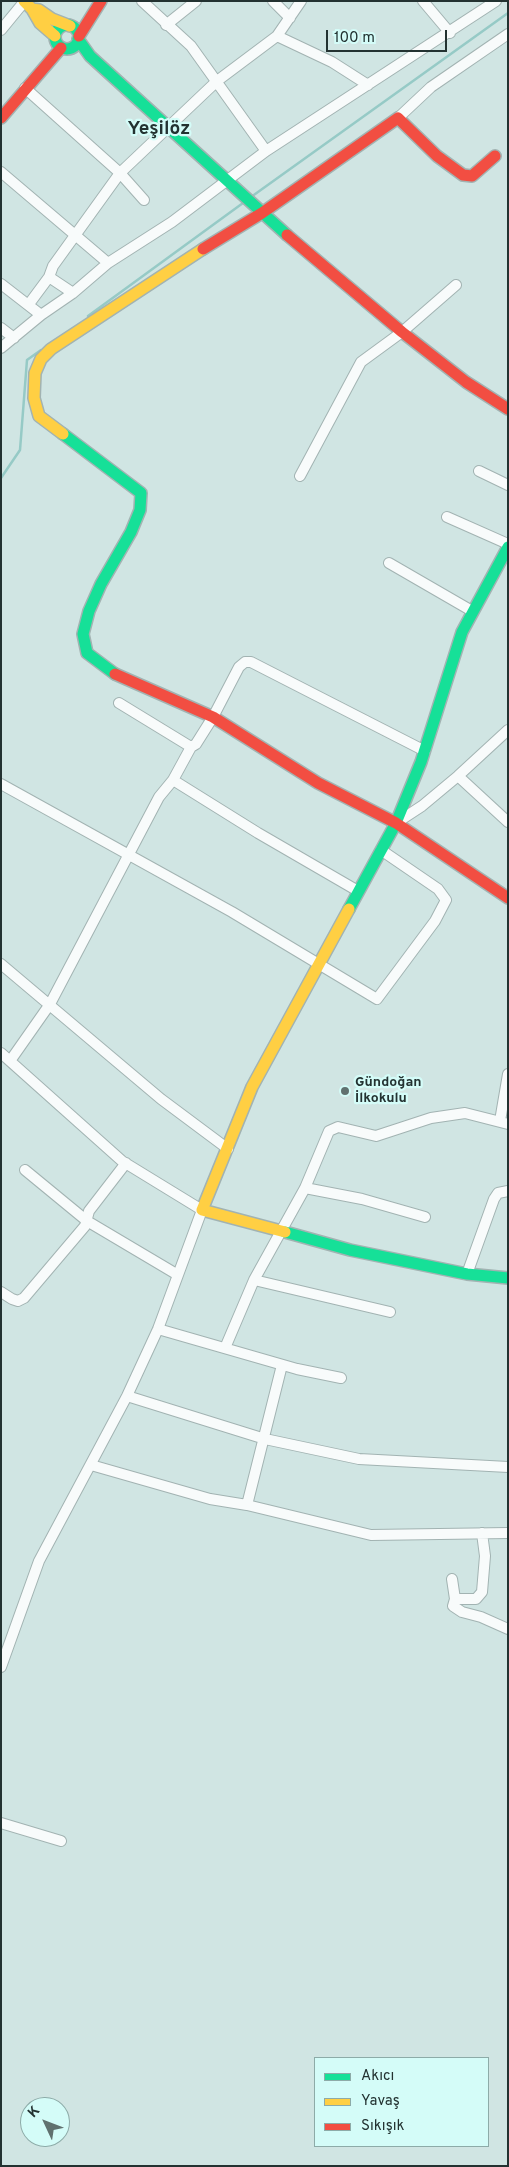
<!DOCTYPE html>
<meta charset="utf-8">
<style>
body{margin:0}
#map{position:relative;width:509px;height:2167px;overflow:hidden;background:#d0e5e3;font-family:Overpass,sans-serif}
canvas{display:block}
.frame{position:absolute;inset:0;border:2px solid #233231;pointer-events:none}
.legend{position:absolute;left:314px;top:2057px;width:175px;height:90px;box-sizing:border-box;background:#d4fcf8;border:1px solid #8daba8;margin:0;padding:6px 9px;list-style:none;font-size:15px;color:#233231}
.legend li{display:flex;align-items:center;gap:10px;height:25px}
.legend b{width:25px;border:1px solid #8daba8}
.north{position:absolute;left:20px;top:2097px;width:50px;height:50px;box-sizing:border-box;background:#d4fcf8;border:1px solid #8daba8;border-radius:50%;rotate:313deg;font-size:14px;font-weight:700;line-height:20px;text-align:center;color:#233231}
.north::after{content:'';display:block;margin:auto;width:18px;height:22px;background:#60716f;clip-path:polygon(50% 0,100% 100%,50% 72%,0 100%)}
.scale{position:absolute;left:326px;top:30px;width:121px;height:22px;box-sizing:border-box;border:2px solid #233231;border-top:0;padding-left:6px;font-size:15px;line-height:18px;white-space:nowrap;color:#233231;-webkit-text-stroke:4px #d4fcf8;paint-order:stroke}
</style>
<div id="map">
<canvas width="509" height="2167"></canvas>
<div class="frame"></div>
<ul class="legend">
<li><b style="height:6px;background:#16e098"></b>Akıcı</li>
<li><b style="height:6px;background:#ffcf43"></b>Yavaş</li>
<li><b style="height:6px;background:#f24e42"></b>Sıkışık</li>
</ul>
<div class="north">K</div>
<div class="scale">100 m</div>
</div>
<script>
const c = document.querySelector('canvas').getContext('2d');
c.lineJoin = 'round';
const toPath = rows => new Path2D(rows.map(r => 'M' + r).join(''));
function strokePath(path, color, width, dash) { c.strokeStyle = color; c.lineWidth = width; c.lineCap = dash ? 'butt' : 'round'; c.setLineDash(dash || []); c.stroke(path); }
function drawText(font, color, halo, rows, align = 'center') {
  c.font = font + ' Overpass,sans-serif'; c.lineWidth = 4.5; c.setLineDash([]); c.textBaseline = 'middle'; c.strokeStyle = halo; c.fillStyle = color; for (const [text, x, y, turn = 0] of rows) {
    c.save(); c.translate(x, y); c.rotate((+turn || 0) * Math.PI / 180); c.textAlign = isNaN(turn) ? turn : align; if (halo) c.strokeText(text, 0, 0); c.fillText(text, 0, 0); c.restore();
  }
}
strokePath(toPath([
 [251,197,508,13],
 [88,316,243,203],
 [1,478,20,450,27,360,41,350]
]), '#96cac6', 2.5);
const street = toPath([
 [142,1,191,46,266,151],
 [273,1,290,18],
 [423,1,450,33],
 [166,25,196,1],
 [1,30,24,2],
 [277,36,332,62,368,85],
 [25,88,120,173,144,200],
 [398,118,431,87,508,34],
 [1,172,108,263],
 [49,277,73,293],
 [1,284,41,315],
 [29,304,49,277,53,266,120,173,217,81,277,36,301,1],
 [1,328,14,338],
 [1,348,41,315,73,293,108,263,172,222,266,151,496,1],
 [479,471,508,485],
 [300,476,361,362,402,332,456,285],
 [447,517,508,544],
 [389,563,472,611],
 [119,703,191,747],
 [458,776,508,822],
 [173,780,258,833,358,891],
 [1,784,232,912,377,999,435,921,446,900,438,889,381,850],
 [396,823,422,806,458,776,508,730],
 [1,964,161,1099,228,1149],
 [1,1053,122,1161,202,1210,158,1329,127,1396,39,1561,1,1667],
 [10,1061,50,1004,159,797,173,780,191,747,196,744,213,717,239,667,245,662,251,662,425,751],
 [500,1121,508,1074],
 [25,1170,87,1221,178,1275],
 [305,1188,362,1199,425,1217],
 [467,1274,494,1199,498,1193,508,1191],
 [254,1280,390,1312],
 [1,1292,12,1299,18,1301,24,1298,85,1226,89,1211,126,1163],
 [158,1329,297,1369,341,1378],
 [225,1348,254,1280,305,1188,329,1131,338,1127,376,1136,431,1118,465,1113,508,1124],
 [127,1396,265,1439,359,1459,508,1467],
 [91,1465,210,1499,247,1505,371,1535,508,1533],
 [247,1505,282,1365],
 [452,1579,455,1599,453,1606,462,1612,481,1617,508,1629],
 [455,1599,476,1599,482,1592,485,1556,482,1533],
 [1,1823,61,1841]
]);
const fast = toPath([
 '55 37a12 12 0 1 1 24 0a12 12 0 1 1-24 0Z',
 [78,39,90,56,287,235],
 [63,434,141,493,140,510,131,532,101,584,89,611,83,634,87,653,115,674],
 [349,909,396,823,421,762,462,632,508,547],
 [285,1232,350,1250,467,1274,508,1278]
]);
const slow = toPath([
 [24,1,32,9,40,23,55,36],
 [32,9,39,10,52,19,70,26],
 [63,434,39,416,34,398,35,373,41,359,51,349,203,249],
 [285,1232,202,1210,252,1087,349,909]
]);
const jam = toPath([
 [79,36,101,1],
 [1,118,61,48],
 [287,235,402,332,466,382,508,409],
 [203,249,262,213,398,118,437,156,463,175,472,176,495,156],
 [115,674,213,717,318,783,396,823,508,898]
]);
strokePath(street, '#a2b3b2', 12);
strokePath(fast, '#a2b3b2', 14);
strokePath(slow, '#a2b3b2', 14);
strokePath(jam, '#a2b3b2', 14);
strokePath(street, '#f8fbfb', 10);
strokePath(fast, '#16e098', 11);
strokePath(slow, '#ffcf43', 11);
strokePath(jam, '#f24e42', 11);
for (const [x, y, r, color] of [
 [345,1091,5,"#60716f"]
]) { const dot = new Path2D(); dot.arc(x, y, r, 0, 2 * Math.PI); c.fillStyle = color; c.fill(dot); strokePath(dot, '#d4fcf8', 2); }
drawText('bold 14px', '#233231', '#d4fcf8', [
 ["Gündoğan",355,1083],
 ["İlkokulu",355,1099]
], 'left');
drawText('bold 19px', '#233231', '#d4fcf8', [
 ["Yeşilöz",159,130]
]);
</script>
